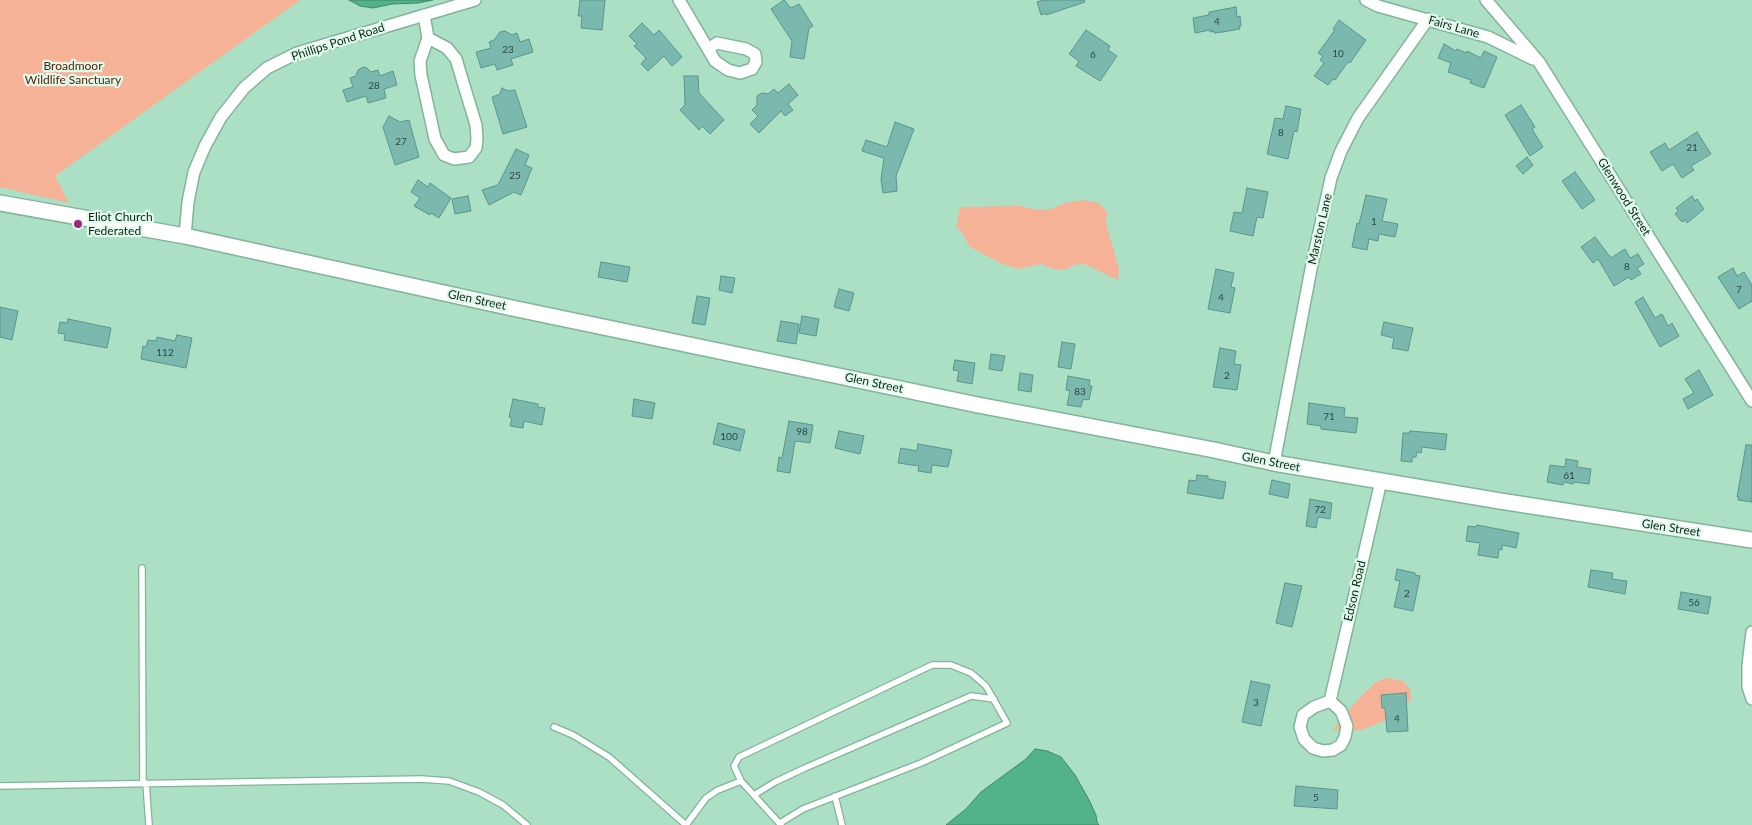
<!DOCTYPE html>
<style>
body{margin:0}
canvas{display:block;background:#ace0c5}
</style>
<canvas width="1752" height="825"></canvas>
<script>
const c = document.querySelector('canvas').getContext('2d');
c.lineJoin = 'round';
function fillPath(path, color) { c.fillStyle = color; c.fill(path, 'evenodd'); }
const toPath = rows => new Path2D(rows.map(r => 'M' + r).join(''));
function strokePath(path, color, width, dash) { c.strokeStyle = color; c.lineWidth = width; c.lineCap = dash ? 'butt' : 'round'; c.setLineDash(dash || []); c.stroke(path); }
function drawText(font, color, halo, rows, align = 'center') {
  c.font = font + ' Lato,sans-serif'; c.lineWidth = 4.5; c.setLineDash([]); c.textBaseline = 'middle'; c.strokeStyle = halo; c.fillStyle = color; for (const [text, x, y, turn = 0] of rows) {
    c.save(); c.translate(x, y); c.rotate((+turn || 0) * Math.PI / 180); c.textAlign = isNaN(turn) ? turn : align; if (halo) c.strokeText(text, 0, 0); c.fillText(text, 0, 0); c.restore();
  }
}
fillPath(toPath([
 [0,0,300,0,55,176,69,203,0,187],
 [1083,200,1099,203,1107,212,1106,223,1119,269,1118,280,1084,264,1073,265,1066,270,1054,269,1040,264,1019,269,1002,264,970,247,960,230,956,227,960,207,1020,206,1039,210,1051,209,1065,203],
 [1387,678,1403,681,1410,689,1411,700,1400,711,1386,720,1362,730,1347,731,1332,730,1361,696,1376,682]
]), '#f5b297');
const water = toPath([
 [349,0,433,0,418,3,392,4,373,8,360,6,349,0],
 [1035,749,1047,751,1061,757,1075,775,1089,800,1096,815,1097,822,1099,825,946,825,966,809,981,792,1026,759,1035,749]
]);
fillPath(water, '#52b388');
strokePath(water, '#3e8867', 1);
const building = toPath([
 [580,0,605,0,602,30,581,28,582,16,578,16,580,0],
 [784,0,791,8,799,4,813,26,809,28,804,59,790,57,792,41,771,9,784,0],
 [1043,0,1084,0,1085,2,1046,15,1046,13,1041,15,1037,2,1043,0],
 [1236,7,1237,17,1240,16,1241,26,1239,26,1240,29,1223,32,1214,33,1214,31,1210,32,1210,30,1195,33,1193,18,1209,15,1209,12,1236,7],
 [1339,20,1366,40,1350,63,1348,62,1335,80,1333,79,1328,85,1314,76,1324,63,1320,60,1323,56,1318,53,1335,30,1333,29,1339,20],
 [642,23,654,35,659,30,682,57,672,66,664,56,648,71,641,64,646,58,634,46,637,44,629,36,642,23],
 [1086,30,1110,46,1108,50,1117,56,1100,81,1076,66,1079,61,1069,54,1086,30],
 [505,31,512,35,517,33,520,42,529,39,533,52,511,59,513,65,497,70,495,64,481,68,476,52,491,48,489,42,494,40,500,32,505,31],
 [1444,44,1456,51,1457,49,1466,53,1467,51,1481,58,1484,51,1497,57,1484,88,1470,83,1471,80,1448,72,1451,63,1438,58,1444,44],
 [363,67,367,68,371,72,378,70,380,76,393,71,397,85,384,89,386,98,368,103,366,96,347,102,343,90,353,87,350,78,356,76,358,70,363,67],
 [684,76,698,76,699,93,724,120,710,134,702,126,699,130,680,110,685,105,684,76],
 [789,84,798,95,788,104,793,110,785,116,781,111,759,133,750,124,758,116,752,110,757,105,757,96,762,93,768,94,774,89,778,93,789,84],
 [502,88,508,91,515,90,527,127,503,134,492,97,500,94,502,88],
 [1521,105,1535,127,1532,129,1543,147,1530,156,1505,115,1521,105],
 [1286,106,1301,109,1297,132,1294,131,1288,159,1267,154,1275,118,1283,119,1286,106],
 [389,116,400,122,409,120,419,157,395,165,383,127,389,116],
 [895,122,914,129,896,176,897,191,883,193,881,179,884,158,862,151,866,140,887,147,895,122],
 [1697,132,1711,154,1691,166,1694,170,1682,178,1673,164,1662,171,1650,152,1665,143,1669,150,1697,132],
 [516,149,529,155,525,165,532,168,521,195,514,192,489,205,482,190,498,185,516,149],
 [1527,157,1533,165,1523,174,1516,166,1527,157],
 [1575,172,1595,200,1582,209,1562,181,1575,172],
 [418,180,428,187,430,183,451,198,439,218,431,213,430,215,414,206,420,198,411,192,418,180],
 [1247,188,1268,192,1263,218,1257,217,1253,236,1230,231,1234,212,1242,213,1247,188],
 [1366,195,1387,199,1382,221,1398,224,1395,237,1379,234,1378,241,1369,239,1367,250,1352,247,1357,223,1359,224,1366,195],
 [468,196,471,211,455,214,452,199,468,196],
 [1692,196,1695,201,1697,199,1704,209,1687,223,1685,220,1682,222,1675,214,1678,211,1676,208,1692,196],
 [1595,237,1611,258,1625,249,1630,258,1638,254,1644,264,1637,268,1641,274,1631,280,1629,277,1614,286,1598,259,1593,263,1581,247,1595,237],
 [601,262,630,267,627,282,598,277,601,262],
 [1733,268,1737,276,1744,272,1752,285,1752,301,1739,309,1718,277,1733,268],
 [1216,269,1234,273,1231,287,1235,288,1230,313,1208,309,1216,269],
 [721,276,735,278,732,293,719,290,721,276],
 [839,289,854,293,849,311,834,307,839,289],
 [697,296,710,298,705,325,692,323,697,296],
 [1643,297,1655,318,1662,314,1668,326,1672,323,1679,336,1660,347,1635,302,1643,297],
 [0,307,18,311,12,340,0,337,0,307],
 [802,316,819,319,816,336,799,333,802,316],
 [68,319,111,328,107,348,64,340,65,334,58,333,60,322,67,323,68,319],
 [781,321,799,324,796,344,777,341,781,321],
 [1384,322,1413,328,1408,351,1392,348,1394,338,1381,335,1384,322],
 [177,335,192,338,186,368,141,359,143,346,146,347,148,340,156,341,157,337,175,341,177,335],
 [1062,342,1075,344,1071,369,1058,367,1062,342],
 [1220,348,1236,351,1234,364,1241,365,1237,390,1213,387,1220,348],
 [991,354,1005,356,1002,371,989,369,991,354],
 [955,360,975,363,972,384,957,381,959,371,953,370,955,360],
 [1699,370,1713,395,1688,409,1683,399,1694,393,1685,379,1699,370],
 [1020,373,1033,375,1031,392,1018,390,1020,373],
 [1068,376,1090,380,1089,386,1092,386,1089,400,1083,399,1081,407,1067,405,1070,391,1066,390,1068,376],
 [513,399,538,404,538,407,545,408,542,425,524,421,523,428,510,426,512,418,509,417,513,399],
 [634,399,655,403,652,419,632,416,634,399],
 [1309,403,1345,408,1344,417,1358,418,1356,433,1321,429,1321,426,1307,424,1309,403],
 [789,421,813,425,810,443,795,441,790,473,777,471,779,457,782,458,789,421],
 [718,423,745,430,740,451,713,444,718,423],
 [839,431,864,436,860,454,835,448,839,431],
 [1410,431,1447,434,1445,450,1422,447,1421,453,1417,452,1416,457,1412,457,1412,462,1401,461,1403,433,1409,433,1410,431],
 [918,444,952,450,948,467,932,465,931,473,918,471,919,466,898,463,901,448,917,451,918,444],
 [1746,445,1752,445,1752,502,1738,500,1739,497,1737,497,1746,445],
 [1566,459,1578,461,1577,467,1591,469,1589,484,1574,482,1573,484,1564,482,1563,485,1547,482,1550,465,1565,467,1566,459],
 [1197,475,1208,476,1208,479,1226,482,1223,499,1187,493,1189,480,1196,481,1197,475],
 [1272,480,1290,484,1288,498,1269,494,1272,480],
 [1310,499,1332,503,1330,519,1318,517,1316,528,1306,526,1310,499],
 [1477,525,1519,533,1516,548,1502,545,1502,550,1499,549,1498,558,1478,555,1480,543,1466,541,1468,526,1476,527,1477,525],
 [1397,569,1415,573,1415,575,1420,576,1413,611,1394,607,1400,581,1395,580,1397,569],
 [1591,570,1613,573,1612,579,1627,581,1625,594,1588,587,1591,570],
 [1285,583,1302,586,1292,627,1276,623,1285,583],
 [1681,592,1711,597,1708,614,1678,609,1681,592],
 [1251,681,1270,685,1261,726,1242,722,1251,681],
 [1406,693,1408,731,1387,732,1385,708,1382,708,1381,695,1406,693],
 [1296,786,1338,790,1337,809,1294,806,1296,786]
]);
fillPath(building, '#7bb9af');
strokePath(building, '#58968b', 1);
const service = toPath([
 [142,568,143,783],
 [554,727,573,735,609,757,686,825,706,798,718,790,741,781,781,825],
 [741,781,734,766,739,757,932,665,951,665,971,673,986,686,1007,723,921,763,803,809,780,823],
 [146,783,149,825],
 [0,786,421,779,449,781,479,792,503,805,527,825],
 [754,795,775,782,805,768,971,696,994,699],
 [835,796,842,825]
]);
const minor = toPath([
 [679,0,715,61,728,70,740,73,752,69,756,62,755,54,746,49,717,43,708,49],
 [1366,0,1378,6,1488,37,1533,59],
 [1486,0,1539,62,1554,86,1752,401],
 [424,15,428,38,420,61,421,75,435,139,444,155,454,159,469,157,476,148,477,139,476,125,456,59,447,48,428,38],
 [185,236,188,202,194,172,205,146,221,117,244,88,267,68,297,53,475,0],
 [1274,463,1311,269,1331,178,1341,151,1358,118,1428,19],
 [1752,632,1748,665,1748,687,1752,699],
 [1330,701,1341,711,1347,726,1345,737,1341,745,1333,750,1323,751,1313,748,1304,739,1300,727,1303,715,1314,707,1330,701,1381,481]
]);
const tertiary = toPath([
 [0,203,185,236,512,308,978,405,1214,450,1274,463,1500,501,1752,540]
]);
strokePath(service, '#81b49a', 8);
strokePath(minor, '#81b49a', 14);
strokePath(tertiary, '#81b49a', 18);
strokePath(service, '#fff', 5.5);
strokePath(minor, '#fff', 11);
strokePath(tertiary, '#fff', 15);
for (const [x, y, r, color] of [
 [78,224,5,"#a0267d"]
]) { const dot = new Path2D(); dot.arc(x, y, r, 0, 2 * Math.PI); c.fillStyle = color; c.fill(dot); strokePath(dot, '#e0faec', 2); }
drawText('10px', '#2a493f', null, [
 ["4",1217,22],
 ["23",508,50],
 ["10",1338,54],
 ["6",1093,55],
 ["28",374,86],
 ["8",1281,133],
 ["27",401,142],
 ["21",1692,148],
 ["25",515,176],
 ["1",1374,222],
 ["8",1627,267],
 ["7",1739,290],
 ["4",1221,298],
 ["112",165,353],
 ["2",1227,376],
 ["83",1080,392],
 ["71",1329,417],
 ["98",802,432],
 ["100",729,437],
 ["61",1569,476],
 ["72",1320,510],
 ["2",1407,594],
 ["56",1694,603],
 ["3",1256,703],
 ["4",1397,719],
 ["5",1316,798]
]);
drawText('12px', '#0f241a', '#e0faec', [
 ["Fairs Lane",1454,27,16],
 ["Phillips Pond Road",338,42,-18],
 ["Glenwood Street",1624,197,58],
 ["Marston Lane",1320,229,-77],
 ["Glen Street",477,300,12],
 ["Glen Street",874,383,12],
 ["Glen Street",1271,462,11],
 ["Glen Street",1671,528,9],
 ["Edson Road",1355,591,-77]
]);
drawText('12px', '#58230b', '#e0faec', [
 ["Broadmoor",73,66],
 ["Wildlife Sanctuary",73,80]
]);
drawText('12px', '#0f241a', '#e0faec', [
 ["Eliot Church",88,217],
 ["Federated",88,231]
], 'left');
</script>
